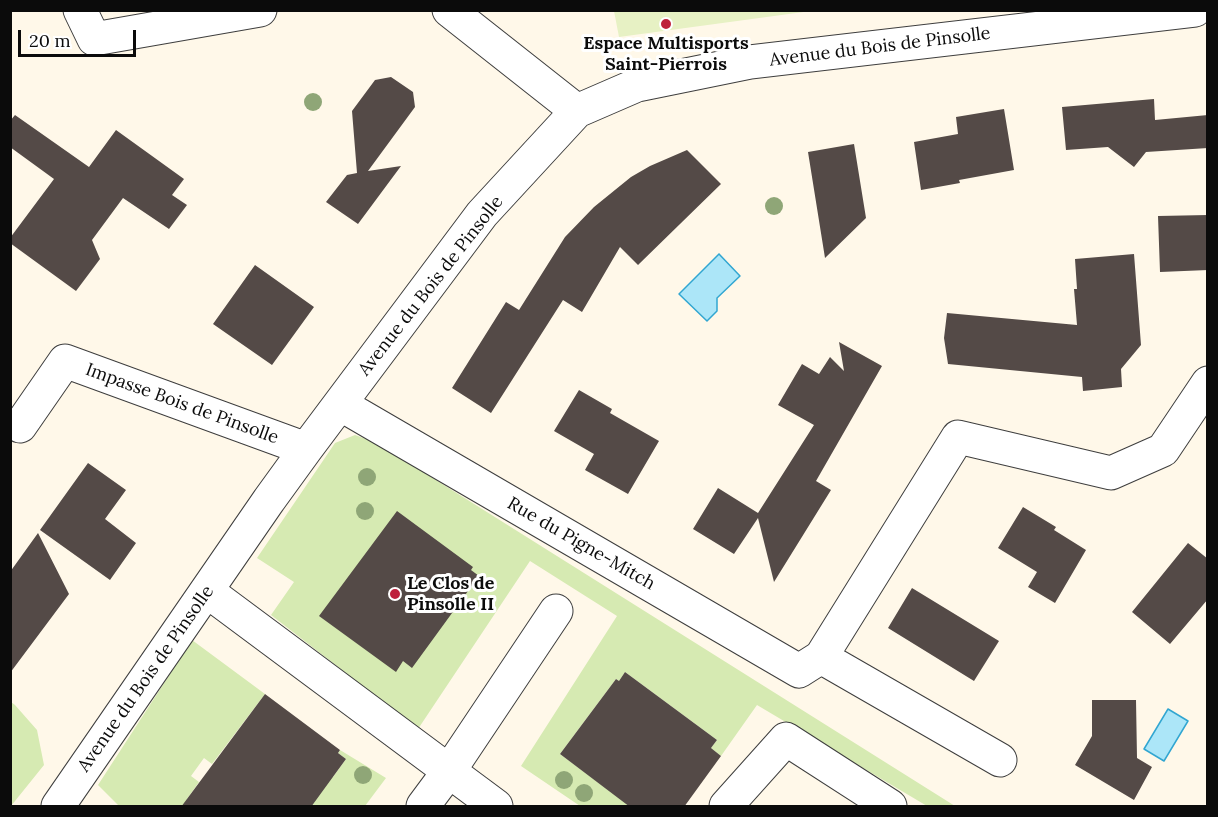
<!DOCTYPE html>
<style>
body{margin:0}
#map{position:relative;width:1218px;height:817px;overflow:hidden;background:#fff8e9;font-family:Lora,serif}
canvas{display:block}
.frame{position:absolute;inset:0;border:12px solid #0b0b0b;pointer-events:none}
.scale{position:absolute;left:18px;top:30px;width:118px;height:27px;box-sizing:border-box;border:3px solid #0b0b0b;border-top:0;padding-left:8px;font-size:18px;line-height:21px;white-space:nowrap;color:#0b0b0b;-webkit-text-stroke:4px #fff;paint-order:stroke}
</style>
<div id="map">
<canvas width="1218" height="817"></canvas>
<div class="frame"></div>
<div class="scale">20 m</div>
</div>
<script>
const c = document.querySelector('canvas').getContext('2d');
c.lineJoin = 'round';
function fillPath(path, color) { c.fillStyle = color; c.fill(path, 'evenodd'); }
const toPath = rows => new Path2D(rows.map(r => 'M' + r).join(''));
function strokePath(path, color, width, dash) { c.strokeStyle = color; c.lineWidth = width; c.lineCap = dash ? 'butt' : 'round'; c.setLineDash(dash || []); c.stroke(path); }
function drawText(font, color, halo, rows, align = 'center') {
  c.font = font + ' Lora,serif'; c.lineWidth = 6; c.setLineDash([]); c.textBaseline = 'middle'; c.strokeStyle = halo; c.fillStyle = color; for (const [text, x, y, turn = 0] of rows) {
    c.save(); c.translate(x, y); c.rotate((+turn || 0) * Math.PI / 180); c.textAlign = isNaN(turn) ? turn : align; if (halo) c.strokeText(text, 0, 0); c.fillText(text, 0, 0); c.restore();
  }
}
fillPath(toPath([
 [355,435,377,443,955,806,927,806,757,705,721,756,711,748,717,740,625,672,619,681,616,679,560,754,630,806,580,806,521,766,617,616,530,561,418,729,271,615,294,582,257,558,335,443],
 [192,640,265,694,212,764,204,758,191,776,199,782,187,799,197,806,119,806,98,785],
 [11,702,15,705,37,730,44,765,11,806],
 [340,750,386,778,365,806,300,806,325,771,333,777,346,759,338,753]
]), '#d6eab2');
fillPath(toPath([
 [614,11,614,10,811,11,619,37]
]), '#e7f1c4');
const water = toPath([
 [719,254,740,276,717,298,717,311,707,321,679,294,719,254],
 [1168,709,1188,721,1164,761,1144,749,1168,709]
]);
fillPath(water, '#ace6f8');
strokePath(water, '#31a6d1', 1.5);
fillPath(toPath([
 [391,77,413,92,415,107,368,171,401,166,358,224,326,202,347,175,357,173,352,111,375,80],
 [1154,99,1155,120,1208,115,1208,148,1146,152,1134,167,1108,147,1066,150,1062,107],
 [1004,109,1014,170,959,180,960,183,921,190,914,142,958,134,956,117],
 [15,115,89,167,116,130,184,179,172,195,187,205,169,229,123,198,92,240,100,259,76,291,10,243,10,238,54,179,10,147,10,121],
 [854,144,866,218,825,258,808,152],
 [687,150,721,184,638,265,620,247,582,312,563,300,491,413,452,388,506,302,519,310,565,237,594,207,631,177,650,166],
 [1208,215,1208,270,1160,272,1158,216],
 [1134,254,1141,345,1121,369,1122,387,1083,391,1082,377,948,364,944,338,947,313,1077,325,1074,289,1077,289,1075,259],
 [255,265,314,307,272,365,213,324],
 [839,342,882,366,816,481,831,490,774,582,758,518,734,554,693,529,718,488,758,513,814,425,778,405,802,364,819,374,830,357,844,371],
 [579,390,612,409,610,413,659,441,628,494,585,470,594,454,554,431],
 [88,463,126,490,105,519,136,543,110,580,40,530],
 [1023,507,1056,527,1054,530,1086,550,1055,603,1028,587,1037,572,998,548],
 [397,511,473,567,471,570,479,576,412,668,403,661,396,672,319,616],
 [38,533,69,594,10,673,10,572],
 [1188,543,1208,559,1208,599,1170,644,1132,612],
 [912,588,999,641,974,681,888,628],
 [625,672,717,740,711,748,721,756,684,807,630,807,560,754,616,679,619,681],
 [265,694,340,750,338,753,346,759,311,807,181,807],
 [1092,700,1136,700,1137,758,1152,767,1134,800,1075,765,1092,736]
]), '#544a47');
const minor = toPath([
 [80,10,94,39,260,10],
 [449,10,577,111],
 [340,404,799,671,821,657,1000,760],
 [20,426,65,361,306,449],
 [207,591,496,806],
 [821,657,958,437,1111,473,1163,450,1208,383],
 [58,806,269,500,306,449,482,214,577,111,637,85,750,62,1195,10],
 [423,806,449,771,556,611],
 [726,806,786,739,890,806]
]);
strokePath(minor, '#3e3e3e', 35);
strokePath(minor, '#fff', 33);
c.fillStyle = '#8fa677';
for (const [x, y] of [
 [313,102],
 [774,206],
 [367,477],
 [365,511],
 [363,775],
 [564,780],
 [584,793]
]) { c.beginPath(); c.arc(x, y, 9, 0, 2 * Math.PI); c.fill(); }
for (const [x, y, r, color] of [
 [666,24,6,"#be203c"],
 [395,594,6,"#be203c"]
]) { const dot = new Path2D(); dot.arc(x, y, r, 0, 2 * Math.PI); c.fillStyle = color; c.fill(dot); strokePath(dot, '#fff', 2); }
drawText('bold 18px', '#0b0b0b', '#fff', [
 ["Espace Multisports",666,44],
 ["Saint-Pierrois",666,65],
 ["Le Clos de",407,584,"left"],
 ["Pinsolle II",407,605,"left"]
]);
drawText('18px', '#0b0b0b', '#fff', [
 ["Avenue du Bois de Pinsolle",880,47,-7],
 ["Avenue du Bois de Pinsolle",431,286,-52],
 ["Impasse Bois de Pinsolle",182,404,20],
 ["Rue du Pigne-Mitch",581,544,30],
 ["Avenue du Bois de Pinsolle",146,679,-55]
]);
</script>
